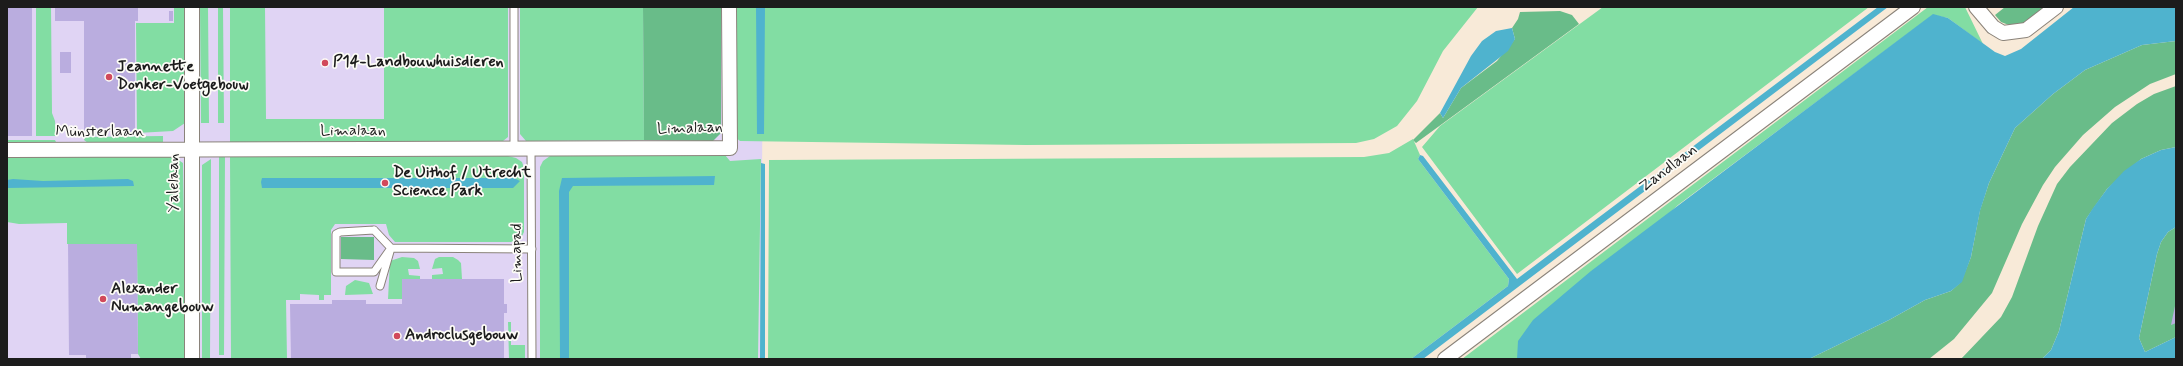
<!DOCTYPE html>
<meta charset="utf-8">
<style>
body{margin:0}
#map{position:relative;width:2183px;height:366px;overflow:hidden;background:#f8ead8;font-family:Mynerve,sans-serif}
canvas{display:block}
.frame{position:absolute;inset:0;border:8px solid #1c1c1c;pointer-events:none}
</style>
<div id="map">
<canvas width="2183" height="366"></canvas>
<div class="frame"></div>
</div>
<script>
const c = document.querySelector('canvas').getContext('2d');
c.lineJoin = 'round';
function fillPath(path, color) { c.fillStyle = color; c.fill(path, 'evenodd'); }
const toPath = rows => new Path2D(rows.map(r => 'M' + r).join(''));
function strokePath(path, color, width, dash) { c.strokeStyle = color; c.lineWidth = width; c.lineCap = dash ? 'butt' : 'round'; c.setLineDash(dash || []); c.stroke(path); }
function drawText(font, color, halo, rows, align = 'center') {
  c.font = font + ' Mynerve,sans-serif'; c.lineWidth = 3.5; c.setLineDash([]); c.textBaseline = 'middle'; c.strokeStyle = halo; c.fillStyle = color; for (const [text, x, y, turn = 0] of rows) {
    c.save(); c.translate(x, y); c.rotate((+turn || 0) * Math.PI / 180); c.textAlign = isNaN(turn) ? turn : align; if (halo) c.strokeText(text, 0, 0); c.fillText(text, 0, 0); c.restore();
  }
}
fillPath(toPath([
 [7,7,763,7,761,359,7,359]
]), '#e0d4f4');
fillPath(toPath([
 [36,7,51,7,52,113,55,121,56,136,36,136],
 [174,7,185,7,185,123,173,131,137,133,136,23,174,23],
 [200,7,208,7,209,123,201,123],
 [218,7,223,7,224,123,218,123],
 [230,7,265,7,266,119,384,119,384,7,508,7,508,137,503,141,496,141,230,142],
 [520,7,643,7,644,140,526,141,520,134],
 [734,7,1478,7,1443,51,1417,101,1397,126,1374,139,1356,143,1026,145,740,141,735,137],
 [1603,7,1869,7,1517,274,1422,147,1440,126],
 [1928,7,1965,7,1983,44,1948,18,1933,15,1678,205,1517,359,1462,359],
 [163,136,163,143,88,143,84,140,85,137],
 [1413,139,1420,155,1418,159,1509,279,1508,286,1411,359,768,359,769,160,1364,157,1389,153],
 [7,140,55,140,56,142,51,144,7,144],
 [725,155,730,161,761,159,758,359,540,359,540,167,543,161,550,156],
 [219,156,225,156,224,355,219,355],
 [508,156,516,158,522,162,524,168,524,232,521,238,511,242,395,242,389,235,386,224,335,224,331,230,331,295,324,295,324,300,319,300,319,295,300,294,300,300,286,300,287,359,231,359,230,157],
 [7,157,174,157,183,163,186,359,141,359,138,354,137,244,67,244,67,223,19,224,7,222],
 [211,159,210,359,202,359,202,165],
 [402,257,414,258,418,261,420,269,408,269,409,275,420,276,420,279,402,279,402,299,388,299,390,261],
 [439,257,453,257,458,260,461,263,462,279,432,279,432,275,443,274,442,268,432,269,435,259],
 [355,280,369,283,373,294,345,295,346,286],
 [508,322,511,322,511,345,525,345,525,359,509,359]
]), '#82dda3');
fillPath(toPath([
 [643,7,721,7,721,133,713,141,644,140],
 [2005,7,2050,7,2032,22,2014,27,2001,22,1995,15],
 [1560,11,1572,15,1579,24,1416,143,1413,140,1440,113,1443,118,1461,88,1497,61,1515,39,1512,28,1518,19,1520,12],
 [2176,41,2176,74,2150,84,2115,107,2083,135,2055,167,2043,185,2022,224,1992,293,1954,339,1929,359,1809,359,1889,320,1925,300,1951,291,1961,282,1971,257,1980,210,1989,183,2015,128,2053,94,2085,70,2142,45],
 [2176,86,2176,147,2161,150,2141,159,2107,189,2086,219,2059,331,2051,350,2042,359,1961,359,2001,317,2012,297,2038,226,2057,184,2070,167,2112,123,2137,104,2154,94],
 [2176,227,2176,337,2145,352,2139,338,2157,254,2161,242,2168,232],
 [341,237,374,237,374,260,341,259]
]), '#69bc89');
fillPath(toPath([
 [756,7,765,7,764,134,757,134],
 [1878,7,1888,7,1423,359,1411,359,1508,286,1509,279,1418,159,1420,155,1423,156,1517,279],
 [2074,7,2176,7,2176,41,2142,45,2085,70,2053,94,2015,128,1989,183,1980,211,1971,257,1962,282,1951,291,1925,300,1889,320,1809,359,1517,359,1518,341,1533,320,1591,271,1933,14,1948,18,1995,52,2005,56,2021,49],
 [1512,28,1515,39,1508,51,1461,88,1443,118,1440,113,1471,56,1482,41,1496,31],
 [2176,147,2176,227,2168,232,2161,242,2157,254,2139,338,2145,352,2176,337,2176,359,2042,359,2051,350,2059,331,2086,219,2093,208,2107,189,2124,171,2141,159,2161,150],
 [761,163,765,164,765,359,760,359],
 [715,176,714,185,573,186,569,192,569,359,560,359,559,191,562,178],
 [262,178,514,178,520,181,513,188,262,188,261,182],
 [13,179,43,181,128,179,133,181,134,186,7,188,7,180]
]), '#4fb3ce');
fillPath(toPath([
 [7,7,32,7,32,136,7,136],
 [55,7,138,7,138,21,135,21,135,132,84,132,84,21,55,21],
 [169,11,173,11,173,21,169,21],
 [60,52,71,52,71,73,60,73],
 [68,244,137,244,138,354,131,354,131,359,86,359,86,355,69,355],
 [402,279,504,279,504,304,507,304,507,313,504,313,504,359,291,359,290,304,332,304,332,300,366,300,366,304,402,304],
 [2175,306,2176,323,2171,325]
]), '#baaddf');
const service = toPath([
 [514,7,514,148],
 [531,148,532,359],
 [374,230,391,248,374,272,336,272,336,234,340,232,374,230],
 [380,286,391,248,532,249]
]);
const minor = toPath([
 [192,7,192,359],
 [1976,7,1993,27,2003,33,2026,30,2056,7],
 [7,150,730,148,729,7],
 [1445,359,1913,7]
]);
strokePath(service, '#8a837a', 9);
strokePath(minor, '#8a837a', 16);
strokePath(service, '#fff', 7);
strokePath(minor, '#fff', 14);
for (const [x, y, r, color] of [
 [325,63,4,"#d1495b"],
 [109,77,4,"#d1495b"],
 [385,183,4,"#d1495b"],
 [103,299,4,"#d1495b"],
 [397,336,4,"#d1495b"]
]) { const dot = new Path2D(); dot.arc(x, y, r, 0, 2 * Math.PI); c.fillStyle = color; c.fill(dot); strokePath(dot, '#fdfcf7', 1.5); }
drawText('bold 16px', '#1c1c1c', '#fdfcf7', [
 ["P14-Landbouwhuisdieren",333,63],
 ["Jeannette",117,68],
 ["Donker-Voetgebouw",117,86],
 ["De Uithof / Utrecht",393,174],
 ["Science Park",393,192],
 ["Alexander",111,290],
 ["Numangebouw",111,308],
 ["Androclusgebouw",405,336]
], 'left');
drawText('16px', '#1c1c1c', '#fdfcf7', [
 ["Limalaan",690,129,-2],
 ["Limalaan",353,132],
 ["Münsterlaan",100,133],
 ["Zandlaan",1669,169,-37],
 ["Yalelaan",175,183,-90],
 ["Limapad",518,253,-90]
]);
</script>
